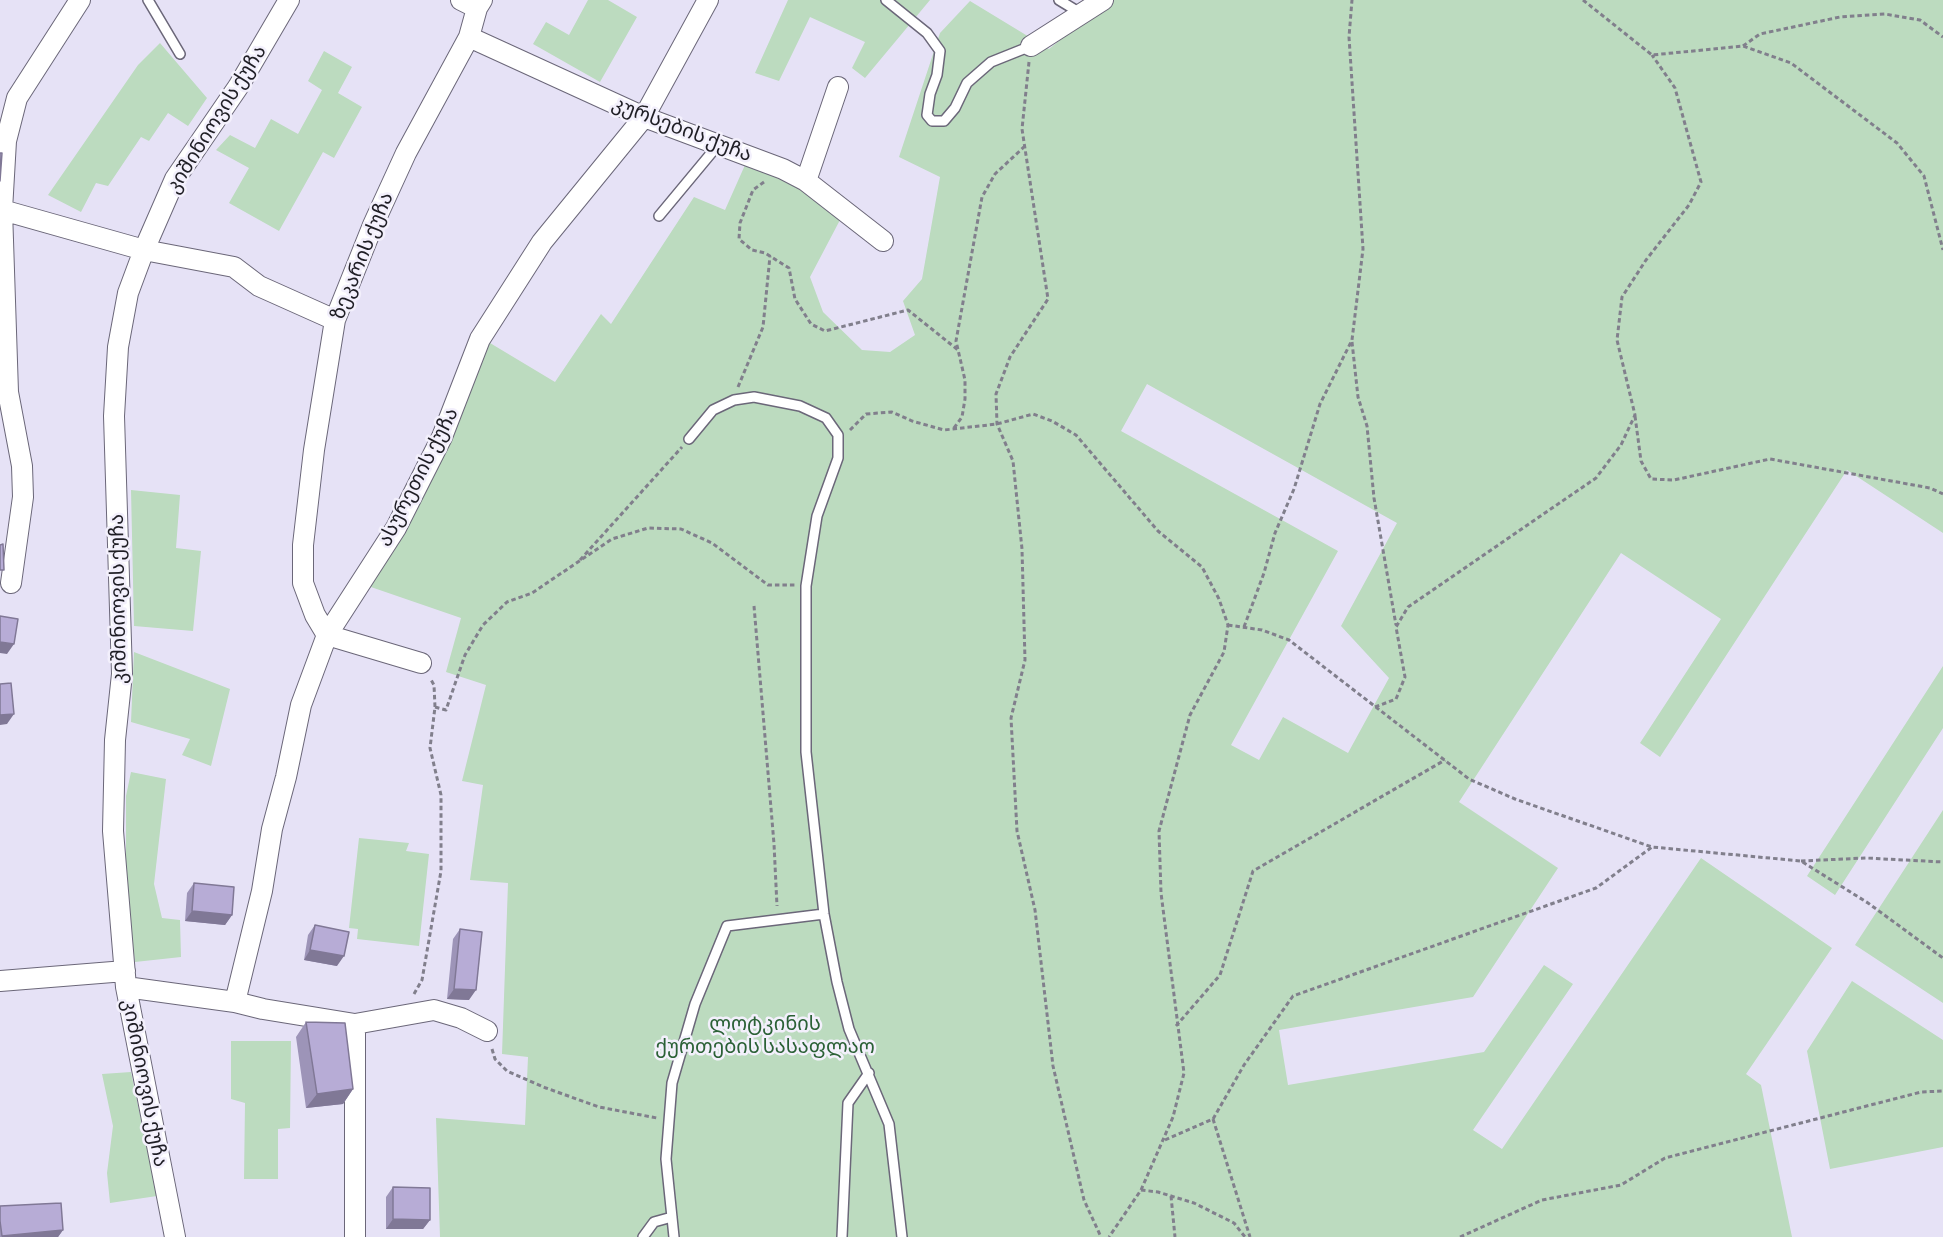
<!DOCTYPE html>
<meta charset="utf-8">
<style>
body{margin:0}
canvas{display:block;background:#e6e2f6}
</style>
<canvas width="1943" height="1237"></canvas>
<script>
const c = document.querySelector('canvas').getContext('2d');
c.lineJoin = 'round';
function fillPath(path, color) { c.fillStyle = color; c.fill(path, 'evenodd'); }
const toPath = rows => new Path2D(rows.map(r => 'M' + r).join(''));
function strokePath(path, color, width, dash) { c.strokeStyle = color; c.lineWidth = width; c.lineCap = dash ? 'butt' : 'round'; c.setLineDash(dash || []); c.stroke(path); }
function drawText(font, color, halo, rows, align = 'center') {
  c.font = font + ' "Asap Condensed","Noto Sans Georgian",sans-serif'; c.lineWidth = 5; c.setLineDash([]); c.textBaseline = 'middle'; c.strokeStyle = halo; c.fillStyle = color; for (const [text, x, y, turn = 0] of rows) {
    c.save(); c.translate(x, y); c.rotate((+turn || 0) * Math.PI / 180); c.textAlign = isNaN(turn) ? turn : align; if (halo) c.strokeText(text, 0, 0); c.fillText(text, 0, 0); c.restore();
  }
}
fillPath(toPath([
 [588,0,608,0,637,17,600,82,533,44,546,22,569,35],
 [788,0,930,0,865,78,852,68,865,42,810,17,779,81,755,73],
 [1109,0,1943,0,1943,533,1847,470,1660,757,1640,743,1721,619,1621,553,1459,802,1558,868,1473,997,1279,1030,1288,1085,1484,1052,1544,965,1573,984,1473,1130,1502,1149,1701,858,1832,948,1746,1074,1761,1085,1792,1237,440,1237,436,1118,525,1125,528,1057,502,1054,508,883,470,880,483,785,462,781,486,685,446,672,461,618,368,586,485,340,555,382,601,314,611,324,694,197,725,210,745,165,789,179,840,220,810,277,823,312,862,350,890,352,915,335,903,301,922,279,940,177,899,157,940,33,970,1,1049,49],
 [1147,384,1397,523,1341,626,1389,678,1348,753,1283,717,1259,760,1231,745,1338,551,1121,431],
 [160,43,207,98,188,126,168,113,149,141,141,137,108,186,96,183,81,212,48,195,138,65],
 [324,51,352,67,338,93,362,107,334,158,323,152,279,231,229,203,249,168,216,150,230,135,255,148,271,119,298,134,322,90,308,81],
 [131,490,180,495,176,548,201,551,193,631,134,626],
 [134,652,230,689,211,766,182,755,190,739,131,722],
 [1943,666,1943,728,1835,895,1807,876],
 [131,772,166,779,154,884,162,918,180,920,181,957,135,962,126,886,126,796],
 [1943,810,1943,1003,1855,945],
 [359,838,409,843,406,851,429,854,419,946,357,939,358,929,349,928],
 [1852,981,1943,1040,1943,1147,1830,1169,1807,1051],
 [231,1041,291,1041,290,1128,278,1129,278,1179,244,1179,245,1103,231,1099],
 [131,1072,157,1196,110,1203,107,1173,113,1126,102,1074]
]), '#bcdbbf');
const lane = toPath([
 [148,0,180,54],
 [886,0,927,33,940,51,937,75,930,94,927,115,932,121,944,121,955,108,967,83,991,62,1031,46],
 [1059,0,1082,14],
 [659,216,718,145],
 [689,439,713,410,734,400,754,397,800,406,826,418,838,435,838,458,817,516,806,586,806,752,824,914,837,982,849,1029,889,1124,902,1237],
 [643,1237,654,1222,672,1217],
 [674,1237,666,1159,672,1083,695,1004,727,926,824,914],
 [842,1237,848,1103,869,1073]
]);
const street = toPath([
 [461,0,477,8],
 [469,37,644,117,783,169,806,181,883,241],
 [1031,46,1103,0],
 [806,181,838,87],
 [2,210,144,250,234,267,259,286,335,320],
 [11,583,23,497,22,466,8,392,2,210,6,141,17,98,80,0],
 [421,663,327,635,315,615,303,583,303,545,314,450,335,320,373,225,406,153,469,37,477,8,482,0],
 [0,981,125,971],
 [126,987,235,1002,263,1009,355,1024,434,1010,461,1018,487,1031],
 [235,1002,262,891,272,829,286,777,301,705,327,635,396,528,442,437,480,339,542,242,644,117,708,0],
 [175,1237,126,987,113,831,115,740,122,674,114,416,118,347,128,293,144,250,175,179,238,87,289,0],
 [355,1237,355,1024]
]);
strokePath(lane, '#6b6779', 12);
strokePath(street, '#6b6779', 22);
strokePath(toPath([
 [1583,0,1652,55,1743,46,1791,63,1897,143,1924,176,1943,250],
 [1743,46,1760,34,1840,17,1885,14,1920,20,1943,37],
 [1029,62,1022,129,1048,299,1010,357,996,394,997,424,1013,461,1022,549,1025,660,1011,718,1017,831,1035,910,1053,1066,1084,1200,1101,1237],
 [764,182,753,190,740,223,739,239,752,250,765,253,789,268,795,299,811,324,825,331,908,310,958,350],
 [1352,342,1358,397,1367,426,1374,498,1396,625],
 [738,387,763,327,770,256],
 [1635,416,1641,461,1651,479,1674,480,1770,459,1930,488,1943,494],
 [954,428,962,417,965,399,965,380,956,341,982,197,995,174,1025,146],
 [850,430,866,414,892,412,912,421,944,430,997,424,1033,414,1052,421,1076,435,1158,531,1202,567,1219,599,1228,625,1224,652,1190,715,1159,831,1161,893,1184,1073,1173,1117,1141,1190,1109,1237],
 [580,560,682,447],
 [754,606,774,844,777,906],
 [1228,625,1262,630,1289,640,1469,779,1515,799,1652,847,1801,861,1868,903,1943,958],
 [1244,627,1264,573,1275,533,1294,489,1320,404,1352,340,1363,249,1349,37,1352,0],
 [435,707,446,710,465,655,483,625,507,602,532,593,612,539,648,528,681,529,712,543,768,585,795,585],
 [1375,707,1396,699,1405,677,1396,627,1408,607,1596,478,1621,445,1635,415,1617,340,1622,297,1646,260,1689,205,1701,182,1675,88,1652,55],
 [1801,861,1866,858,1943,862],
 [414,994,422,980,441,871,441,795,430,748,435,707,434,685,430,678],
 [1176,1026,1220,975,1253,871,1445,760],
 [492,1049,495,1059,507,1071,546,1088,599,1107,657,1118],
 [1213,1119,1250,1237],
 [1165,1140,1213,1119,1244,1065,1293,996,1596,888,1652,847],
 [1141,1190,1158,1192,1194,1203,1234,1223,1245,1237],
 [1171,1196,1175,1237],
 [1460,1237,1542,1200,1621,1185,1665,1158,1921,1092,1943,1091]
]), '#817f8c', 3, [4.5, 3]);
strokePath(lane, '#fff', 9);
strokePath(street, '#fff', 20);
fillPath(toPath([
 [194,883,232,915,225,925,185,921,187,893],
 [315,925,337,966,304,960,308,935],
 [460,929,469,1000,447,999,453,939],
 [306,1022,353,1089,343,1104,306,1108,296,1037],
 [393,1187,430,1220,423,1229,386,1229,386,1197],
 [0,1206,63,1230,58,1237,0,1237]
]), '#9d94b8');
fillPath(toPath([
 [0,642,14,644,7,654,0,653],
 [14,714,7,724,0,725,0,715],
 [192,911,232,915,225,925,185,921],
 [310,950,344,956,337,966,304,960],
 [454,989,476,990,469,1000,447,999],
 [353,1089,343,1104,306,1108,317,1094],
 [393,1219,430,1220,423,1229,386,1229],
 [63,1230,58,1237,2,1237,2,1236]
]), '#807896');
const building = toPath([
 [0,153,2,153,0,181,0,153],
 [3,544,4,570,0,570,0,545,3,544],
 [0,616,18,619,14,644,0,642,0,616],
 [11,683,14,714,0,715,0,684,11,683],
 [194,883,234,887,232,915,192,911,194,883],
 [315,925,349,932,344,956,310,950,315,925],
 [460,929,482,932,476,990,454,989,460,929],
 [306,1022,345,1023,353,1089,317,1094,306,1022],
 [393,1187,430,1188,430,1220,393,1219,393,1187],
 [61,1203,63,1230,2,1236,0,1221,0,1206,61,1203]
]);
fillPath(building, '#b7acd6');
strokePath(building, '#807896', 1.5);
drawText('20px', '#1f1e25', '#f3f0fc', [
 ["კიშინიოვის ქუჩა",216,119,-58],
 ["კურსების ქუჩა",682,129,21],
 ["ზეკარის ქუჩა",362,256,-68],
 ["ასურეთის ქუჩა",418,477,-63],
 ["კიშინიოვის ქუჩა",118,599,-91],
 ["კიშინიოვის ქუჩა",145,1083,79]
]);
drawText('20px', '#2b6136', '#f3f0fc', [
 ["ლოტკინის",765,1024],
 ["ქურთების სასაფლაო",765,1047]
]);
</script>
